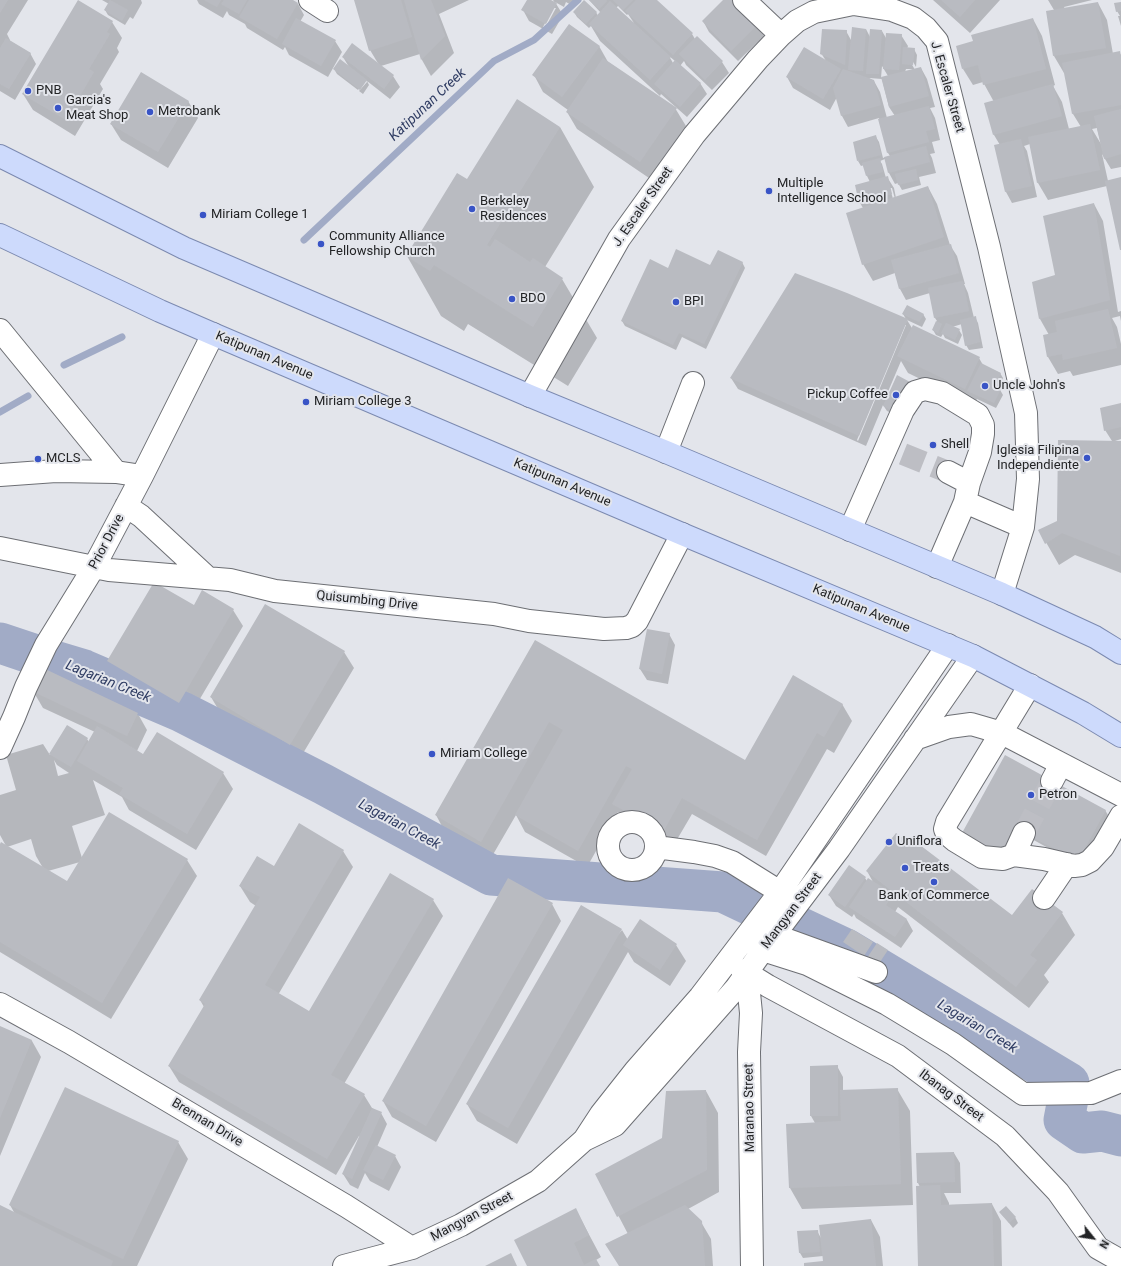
<!DOCTYPE html>
<style>
body{margin:0}
#map{position:relative;width:1121px;height:1266px;overflow:hidden;background:#e3e5eb;font-family:Roboto,sans-serif}
canvas{display:block}
.north{position:absolute;left:1073px;top:1218px;width:40px;height:40px;-webkit-text-stroke:3px #e3e5eb;paint-order:stroke;rotate:120deg;font-size:11px;font-weight:700;line-height:16px;text-align:center;color:#232426}
.north::after{content:'';display:block;margin:auto;width:14px;height:18px;background:#232426;clip-path:polygon(50% 0,100% 100%,50% 72%,0 100%)}
</style>
<div id="map">
<canvas width="1121" height="1266"></canvas>
<div class="north">N</div>
</div>
<script>
const c = document.querySelector('canvas').getContext('2d');
c.lineJoin = 'round';
function fillPath(path, color) { c.fillStyle = color; c.fill(path, 'evenodd'); }
const toPath = rows => new Path2D(rows.map(r => 'M' + r).join(''));
function strokePath(path, color, width, dash) { c.strokeStyle = color; c.lineWidth = width; c.lineCap = dash ? 'butt' : 'round'; c.setLineDash(dash || []); c.stroke(path); }
function drawText(font, color, halo, rows, align = 'center') {
  c.font = font + ' Roboto,sans-serif'; c.lineWidth = 4; c.setLineDash([]); c.textBaseline = 'middle'; c.strokeStyle = halo; c.fillStyle = color; for (const [text, x, y, turn = 0] of rows) {
    c.save(); c.translate(x, y); c.rotate((+turn || 0) * Math.PI / 180); c.textAlign = isNaN(turn) ? turn : align; if (halo) c.strokeText(text, 0, 0); c.fillText(text, 0, 0); c.restore();
  }
}
fillPath(toPath([
 [0,0,28,0,7,34,10,40,10,41,30,53,36,64,15,100,0,91],
 [102,0,141,0,142,3,133,19,130,17,125,25,108,15,105,10,109,4],
 [197,0,291,0,298,4,304,15,300,22,335,41,342,52,328,77,289,55,285,47,283,50,247,28,245,24,229,15,227,11,223,18,199,4],
 [355,0,469,0,439,14,454,53,431,76,422,60,420,54,381,66,393,76,400,87,390,99,367,81,369,85,363,94,359,91,367,82,366,80,358,90,337,74,334,69,349,67,343,57,379,65,370,50],
 [528,0,549,0,555,3,553,0,574,0,571,5,566,2,564,7,555,2,563,15,552,34,529,21,523,10],
 [553,8,556,8,545,28,543,27],
 [589,0,655,0,692,34,695,39,697,37,722,62,729,73,712,90,686,65,684,61,680,66,700,83,707,94,687,117,661,94,660,96,600,41,591,26,589,28,577,17,574,12,596,12,598,16,601,13],
 [618,6,627,15,628,14,634,23,616,8],
 [669,56,675,61,673,63],
 [724,0,733,0,757,25,764,36,738,61,709,32,703,21],
 [933,0,1000,0,970,33],
 [1048,0,1092,0,1064,7,1065,9,1098,3,1107,20,1113,54,1119,52,1121,55,1121,167,1111,169,1102,154,1108,181,1121,178,1121,248,1107,186,1048,200,1038,183,1030,144,1024,146,1027,151,1037,197,1012,203,1006,192,996,146,1000,145,994,135,986,104,994,102,983,82,973,85,963,69,974,42,1033,19,1042,36,1055,85,1053,86,1062,102,1069,129,1081,127,1073,114,1065,72,1064,73,1054,56,1047,12,1054,10],
 [1097,128,1101,144,1092,129],
 [1121,3,1121,26,1118,16,1120,16,1117,11],
 [112,22,122,38,117,48,119,52,100,84,103,89,75,136,33,110,23,94],
 [866,29,870,37,882,31,886,38,901,35,908,46,907,49,914,49,917,55,916,67,912,60,910,61,915,70,921,68,927,79,935,107,930,108,935,118,940,140,932,142,935,153,930,154,932,158,936,173,919,177,921,185,902,190,898,183,895,184,889,173,885,159,880,161,882,164,886,178,887,177,894,188,896,198,928,187,937,204,950,245,957,256,965,284,964,284,968,293,974,318,975,317,978,323,983,348,969,350,966,345,962,324,952,327,959,330,962,335,958,344,945,338,943,334,941,337,936,335,933,330,937,321,935,318,930,293,906,300,900,289,895,273,873,281,863,264,863,208,860,203,870,182,867,176,864,165,861,166,858,161,876,137,879,142,883,158,890,156,888,153,879,118,848,127,842,116,837,97,830,110,793,88,787,77,826,61,821,53,846,31,851,40],
 [882,66,888,76,881,78],
 [906,69,914,69,905,72],
 [869,78,882,79,889,107,895,116,887,118,880,92,874,81],
 [890,188,892,188,895,199,893,199],
 [599,46,608,62,675,108,686,126,649,178,577,129,567,112,568,110,543,92,534,75],
 [188,101,198,118,168,168,121,140,111,124],
 [560,127,594,187,545,267,562,279,597,338,568,386,468,324,464,331,441,316,407,256,468,181],
 [1094,204,1103,221,1118,312,1121,311,1121,321,1120,316,1112,318,1117,327,1121,344,1121,365,1073,376,1070,371,1058,374,1048,357,1044,336,1049,335,1040,319,1033,283,1056,276],
 [742,262,745,268,706,349,682,337,676,350,625,326,622,321,668,269,711,267],
 [903,314,923,314,926,319,922,327,907,320,912,328,979,358,983,365,1000,373,1003,378,999,388,1003,395,996,408,977,399,974,405,908,373,901,361,887,394,889,395,909,382,912,388,898,416,887,411,883,405,866,446,738,389,731,378,906,319],
 [904,325,906,325,858,441,857,440],
 [1121,404,1121,439,1115,441,1121,442,1121,573,1075,555,1059,565,1039,530,1058,522,1112,441,1105,430],
 [194,606,233,610,243,626,188,719,118,678,108,661],
 [669,634,675,645,668,684,647,680,640,669],
 [535,642,745,761,842,704,852,721,834,753,827,749,766,856,692,814,672,848,623,820,618,812,587,867,525,832,516,815,491,858,445,832,436,815],
 [344,652,354,668,299,760,221,714,211,697],
 [44,669,138,714,147,730,137,751,144,755,223,773,233,789,196,850,129,810,122,797,93,780,105,815,72,826,82,858,187,860,197,876,111,1019,0,952,0,846,6,846,0,835,0,795,16,790,6,755,43,744,50,755,67,727,87,739,89,742,95,732,43,708,33,691],
 [54,760,57,765,69,773,58,776],
 [31,839,36,856,43,868,7,847],
 [80,862,67,883,48,871],
 [1105,810,1108,815,1081,866,1019,832,1005,859,966,838],
 [343,851,353,867,278,995,309,1013,433,900,443,916,344,1084,364,1095,372,1108,381,1113,387,1124,377,1147,395,1156,401,1167,389,1191,370,1181,365,1173,358,1189,350,1185,343,1174,360,1137,359,1136,336,1175,179,1082,169,1066,204,1007,200,1000,256,906,250,902,240,886,274,867],
 [849,867,865,878,867,881,873,882,867,871,1012,917,1062,913,1075,935,1044,975,1049,982,1029,1008,898,907,895,912,907,920,913,931,901,948,856,918,854,914,852,917,836,906,829,895],
 [552,904,561,921,436,1142,392,1117,383,1101],
 [622,930,628,940,676,945,686,961,670,986,634,962,628,952,517,1144,477,1121,467,1104],
 [845,942,872,943,875,948,887,951,890,956,881,970,848,947],
 [0,1027,32,1041,41,1057,0,1156],
 [837,1066,843,1077,843,1091,897,1089,910,1111,913,1205,802,1209,790,1188,815,1123,811,1116],
 [706,1091,718,1113,719,1192,688,1209,701,1222,711,1239,713,1266,620,1266,628,1234,597,1175,663,1139],
 [178,1142,188,1159,137,1266,0,1266,0,1206,15,1214,10,1205],
 [954,1153,960,1163,961,1193,944,1193,949,1203,949,1205,992,1204,1001,1221,1002,1266,919,1266,920,1187,918,1183],
 [576,1210,601,1257,596,1260,599,1266,528,1266],
 [1000,1212,1015,1217,1018,1223,1013,1228],
 [871,1220,880,1237,883,1266,805,1266,824,1262,823,1256,803,1258,800,1253,798,1232,817,1231,821,1238]
]), '#0003');
strokePath(toPath([
 [304,240,494,61,534,40,578,0],
 [64,365,122,337],
 [0,412,28,396]
]), '#a1abc6', 7);
strokePath(toPath([
 [0,643,33,654],
 [54,661,84,670,182,712,323,784,491,875,723,892,763,911],
 [797,926,846,949,1069,1083,1068,1099,1064,1120,1083,1133,1102,1131,1121,1136]
]), '#a1abc6', 41);
fillPath(toPath([
 [0,0,8,0,0,13],
 [78,0,113,21,107,32,110,34,89,69,94,72,66,120,22,94],
 [110,0,128,10,122,21,104,10],
 [204,0,221,0,217,7],
 [224,0,247,0,239,14,221,4],
 [249,0,293,0,298,3,277,39,239,17],
 [354,0,401,0,412,37,369,51],
 [404,0,431,0,445,36,421,60],
 [527,0,551,0,557,3,546,24,521,10],
 [584,0,597,12,586,24,573,12],
 [589,0,606,0,607,1,599,9],
 [613,0,633,0,623,10],
 [636,0,657,0,693,33,673,55,625,11],
 [723,0,735,0,758,24,731,51,702,21],
 [941,0,975,0,960,17],
 [610,1,671,57,650,80,589,24],
 [1098,2,1106,48,1053,56,1046,11],
 [1121,2,1121,11,1116,12,1114,3],
 [296,18,336,40,321,66,282,44],
 [1033,18,1046,69,983,85,978,65,962,69,956,46,973,41,971,35],
 [569,24,600,46,562,97,532,75],
 [852,27,866,29,863,71,848,70],
 [822,29,847,30,845,65,820,54],
 [870,29,882,30,879,74,866,74],
 [886,33,902,34,899,70,883,69],
 [697,36,723,61,705,80,679,54],
 [6,38,31,53,9,89,0,84,0,48],
 [352,43,394,75,384,89,342,57],
 [804,47,841,69,823,99,786,77],
 [903,47,915,48,913,65,902,64],
 [1120,51,1121,57,1121,105,1072,114,1062,63],
 [603,58,677,108,640,162,566,112],
 [340,59,367,80,360,90,333,69],
 [675,60,701,83,680,107,654,84],
 [921,67,929,96,889,107,881,77],
 [843,69,874,80,881,105,841,116,833,88],
 [141,72,189,101,158,152,110,124],
 [1053,84,1062,116,993,135,984,103],
 [517,99,560,127,487,245,490,247,495,239,530,262,533,258,563,278,533,327,434,265,430,271,406,256,457,173,467,179],
 [929,106,935,129,926,131,929,142,887,153,878,119],
 [1121,109,1121,154,1104,159,1094,116],
 [1090,124,1100,170,1037,183,1028,137],
 [876,135,881,155,857,161,853,142],
 [1021,139,1032,186,1005,192,994,145],
 [926,146,930,162,888,173,884,157],
 [880,158,883,172,866,176,862,163],
 [916,169,918,180,898,185,895,174],
 [888,176,892,194,859,203,855,185],
 [1121,177,1121,250,1120,250,1105,181],
 [928,186,944,237,862,265,846,213],
 [1094,203,1110,300,1039,319,1032,282,1055,275,1043,216],
 [951,244,959,273,899,289,891,260],
 [676,249,710,265,718,250,743,262,704,344,679,333,673,345,621,321,650,259,668,268],
 [795,273,847,293,908,319,859,436,730,378],
 [963,281,969,311,934,318,928,288],
 [907,305,924,314,919,322,902,314],
 [1108,309,1117,348,1063,360,1062,354,1047,357,1043,335,1057,332,1055,321],
 [976,316,980,342,965,346,960,320],
 [936,321,942,324,938,333,932,330],
 [946,323,960,329,955,340,941,333],
 [913,325,980,357,965,389,897,356],
 [981,363,1001,373,995,386,1001,389,994,403,967,391],
 [897,375,910,382,895,412,883,406],
 [1121,403,1121,427,1104,431,1100,408],
 [1058,440,1121,441,1120,556,1062,533,1045,544,1038,530,1057,521],
 [154,582,194,605,202,590,234,609,179,703,107,661],
 [265,604,345,651,290,745,210,697],
 [647,629,670,633,662,674,639,669],
 [535,640,745,760,793,675,843,704,824,737,817,733,757,840,682,798,663,832,612,804,632,769,626,766,578,851,515,815,563,730,549,722,481,842,435,815],
 [43,668,138,713,127,736,32,691],
 [67,725,88,738,71,767,49,754],
 [97,726,143,754,157,732,224,772,187,834,119,794,123,788,77,761],
 [1005,755,1106,810,1078,861,1024,833,1002,854,962,833],
 [109,812,188,859,102,1003,0,942,0,844,1,842,67,881],
 [299,823,344,850,265,985,309,1011,390,873,434,899,331,1075,365,1094,327,1159,168,1066,205,1004,199,1000,260,897,239,886,257,856,274,866],
 [896,833,913,846,916,842,1012,915,1032,889,1063,912,1030,955,1037,960,1016,987,866,871],
 [849,865,866,877,845,907,828,895],
 [508,878,553,903,426,1126,382,1101],
 [868,878,893,894,886,905,907,919,895,937,849,907],
 [581,905,622,929,508,1128,466,1104],
 [640,919,677,944,660,970,623,945],
 [852,929,873,942,864,956,843,942],
 [877,943,888,950,878,965,867,958],
 [0,1026,32,1040,0,1118],
 [838,1065,838,1116,810,1116,810,1066],
 [65,1087,179,1141,123,1259,9,1205],
 [898,1088,901,1184,789,1188,786,1124,841,1121,840,1090],
 [706,1090,707,1170,617,1217,595,1174,662,1138,666,1091],
 [372,1108,382,1112,352,1179,342,1174],
 [376,1145,396,1155,383,1180,363,1170],
 [954,1152,955,1182,917,1183,916,1153],
 [940,1185,941,1205,992,1203,994,1266,918,1266,916,1186],
 [0,1205,113,1261,111,1266,0,1266],
 [685,1205,702,1221,705,1266,619,1266,605,1244],
 [1006,1206,1016,1217,1009,1223,999,1212],
 [576,1208,589,1235,574,1243,584,1265,596,1259,600,1266,527,1266,514,1240],
 [871,1219,876,1266,804,1266,804,1263,823,1261,819,1225],
 [818,1230,820,1252,799,1253,797,1231],
 [511,1253,517,1266,485,1266]
]), '#b9bbc1');
strokePath(toPath([
 [903,454,948,472],
 [1024,833,1052,781]
]), '#bdbec4', 22, [22, 11]);
const minor = toPath([
 [310,0,327,11],
 [744,0,781,35],
 [0,330,116,472,142,476],
 [530,396,619,239,694,135,758,59,781,35,797,21,814,12,853,4,892,10,913,18,926,28,937,41,989,247,1026,413,1028,479,1023,527,1002,594],
 [666,452,693,383],
 [948,472,969,483],
 [0,475,56,471,116,472],
 [965,502,1023,527],
 [126,506,141,516,208,578],
 [850,530,903,410,915,392,925,389,942,393,978,415,983,425,983,434,980,452,969,483,965,502,937,567],
 [0,548,109,570,230,580,275,591,494,614,529,621,604,629,626,628,632,626,637,621,682,534],
 [1030,685,947,822,945,829,947,834,954,840,982,857,1003,859,1014,855,1044,859,1074,866,1082,865,1090,861,1103,847,1121,816],
 [915,739,949,727,971,724,1002,733,1121,795],
 [0,748,14,717,26,687,46,645,94,567,142,476,213,334],
 [1052,781,1061,764],
 '608 846a24 24 0 1 1 48 0a24 24 0 1 1-48 0Z',
 [656,847,694,852,715,856,732,862,780,892],
 [1014,855,1024,833],
 [1044,898,1067,864],
 [774,935,876,972],
 [763,950,807,964,887,1004,953,1044,1023,1094,1091,1093,1121,1081],
 [742,970,747,973,751,1013,749,1052,752,1266],
 [747,973,768,986,898,1056,1005,1136,1058,1192,1098,1248,1121,1261],
 [0,1004,69,1042,346,1206,412,1248],
 [584,1140,615,1125,736,988,763,950,839,849,973,656],
 [344,1266,412,1248,461,1225,538,1181,584,1140,601,1114,635,1071,700,997,780,892,948,645]
]);
const major = toPath([
 [0,156,184,248,530,396,666,452,1002,594,1095,637,1121,653],
 [0,235,160,311,213,334,682,534,973,656,1083,713,1121,736]
]);
strokePath(minor, '#6d6f74', 24);
strokePath(major, '#7c8ab0', 24);
strokePath(minor, '#fff', 22);
strokePath(major, '#cddafc', 22);
for (const [x, y, r, color] of [
 [28,91,4,"#3954c6"],
 [58,108,4,"#3954c6"],
 [150,112,4,"#3954c6"],
 [769,191,4,"#3954c6"],
 [472,209,4,"#3954c6"],
 [203,215,4,"#3954c6"],
 [321,244,4,"#3954c6"],
 [512,299,4,"#3954c6"],
 [676,302,4,"#3954c6"],
 [985,386,4,"#3954c6"],
 [896,395,4,"#3954c6"],
 [306,402,4,"#3954c6"],
 [933,445,4,"#3954c6"],
 [1087,458,4,"#3954c6"],
 [38,459,4,"#3954c6"],
 [432,754,4,"#3954c6"],
 [1031,795,4,"#3954c6"],
 [889,842,4,"#3954c6"],
 [905,868,4,"#3954c6"],
 [934,882,4,"#3954c6"]
]) { const dot = new Path2D(); dot.arc(x, y, r, 0, 2 * Math.PI); c.fillStyle = color; c.fill(dot); strokePath(dot, '#e3e5eb', 1.5); }
drawText('13px', '#232426', '#e3e5eb', [
 ["J. Escaler Street",947,87,74],
 ["J. Escaler Street",643,207,-55],
 ["Katipunan Avenue",264,356,23],
 ["Katipunan Avenue",562,483,23],
 ["Prior Drive",107,542,-62],
 ["Quisumbing Drive",367,601,6],
 ["Katipunan Avenue",861,609,23],
 ["Mangyan Street",792,911,-53],
 ["Ibanag Street",951,1096,37],
 ["Maranao Street",750,1108,-91],
 ["Brennan Drive",207,1123,31],
 ["Mangyan Street",472,1217,-28]
]);
drawText('13px', '#232426', '#e3e5eb', [
 ["PNB",36,91],
 ["Garcia's",66,101],
 ["Meat Shop",66,116],
 ["Metrobank",158,112],
 ["Multiple",777,184],
 ["Intelligence School",777,199],
 ["Berkeley",480,202],
 ["Residences",480,217],
 ["Miriam College 1",211,215],
 ["Community Alliance",329,237],
 ["Fellowship Church",329,252],
 ["BDO",520,299],
 ["BPI",684,302],
 ["Uncle John's",993,386],
 ["Pickup Coffee",888,395,"right"],
 ["Miriam College 3",314,402],
 ["Shell",941,445],
 ["Iglesia Filipina",1079,451,"right"],
 ["Independiente",1079,466,"right"],
 ["MCLS",46,459],
 ["Miriam College",440,754],
 ["Petron",1039,795],
 ["Uniflora",897,842],
 ["Treats",913,868],
 ["Bank of Commerce",934,896,"center"]
], 'left');
drawText('italic 14px', '#2e3b62', '#e3e5eb', [
 ["Katipunan Creek",428,105,-43],
 ["Lagarian Creek",108,682,22],
 ["Lagarian Creek",399,825,28],
 ["Lagarian Creek",977,1027,31]
]);
</script>
